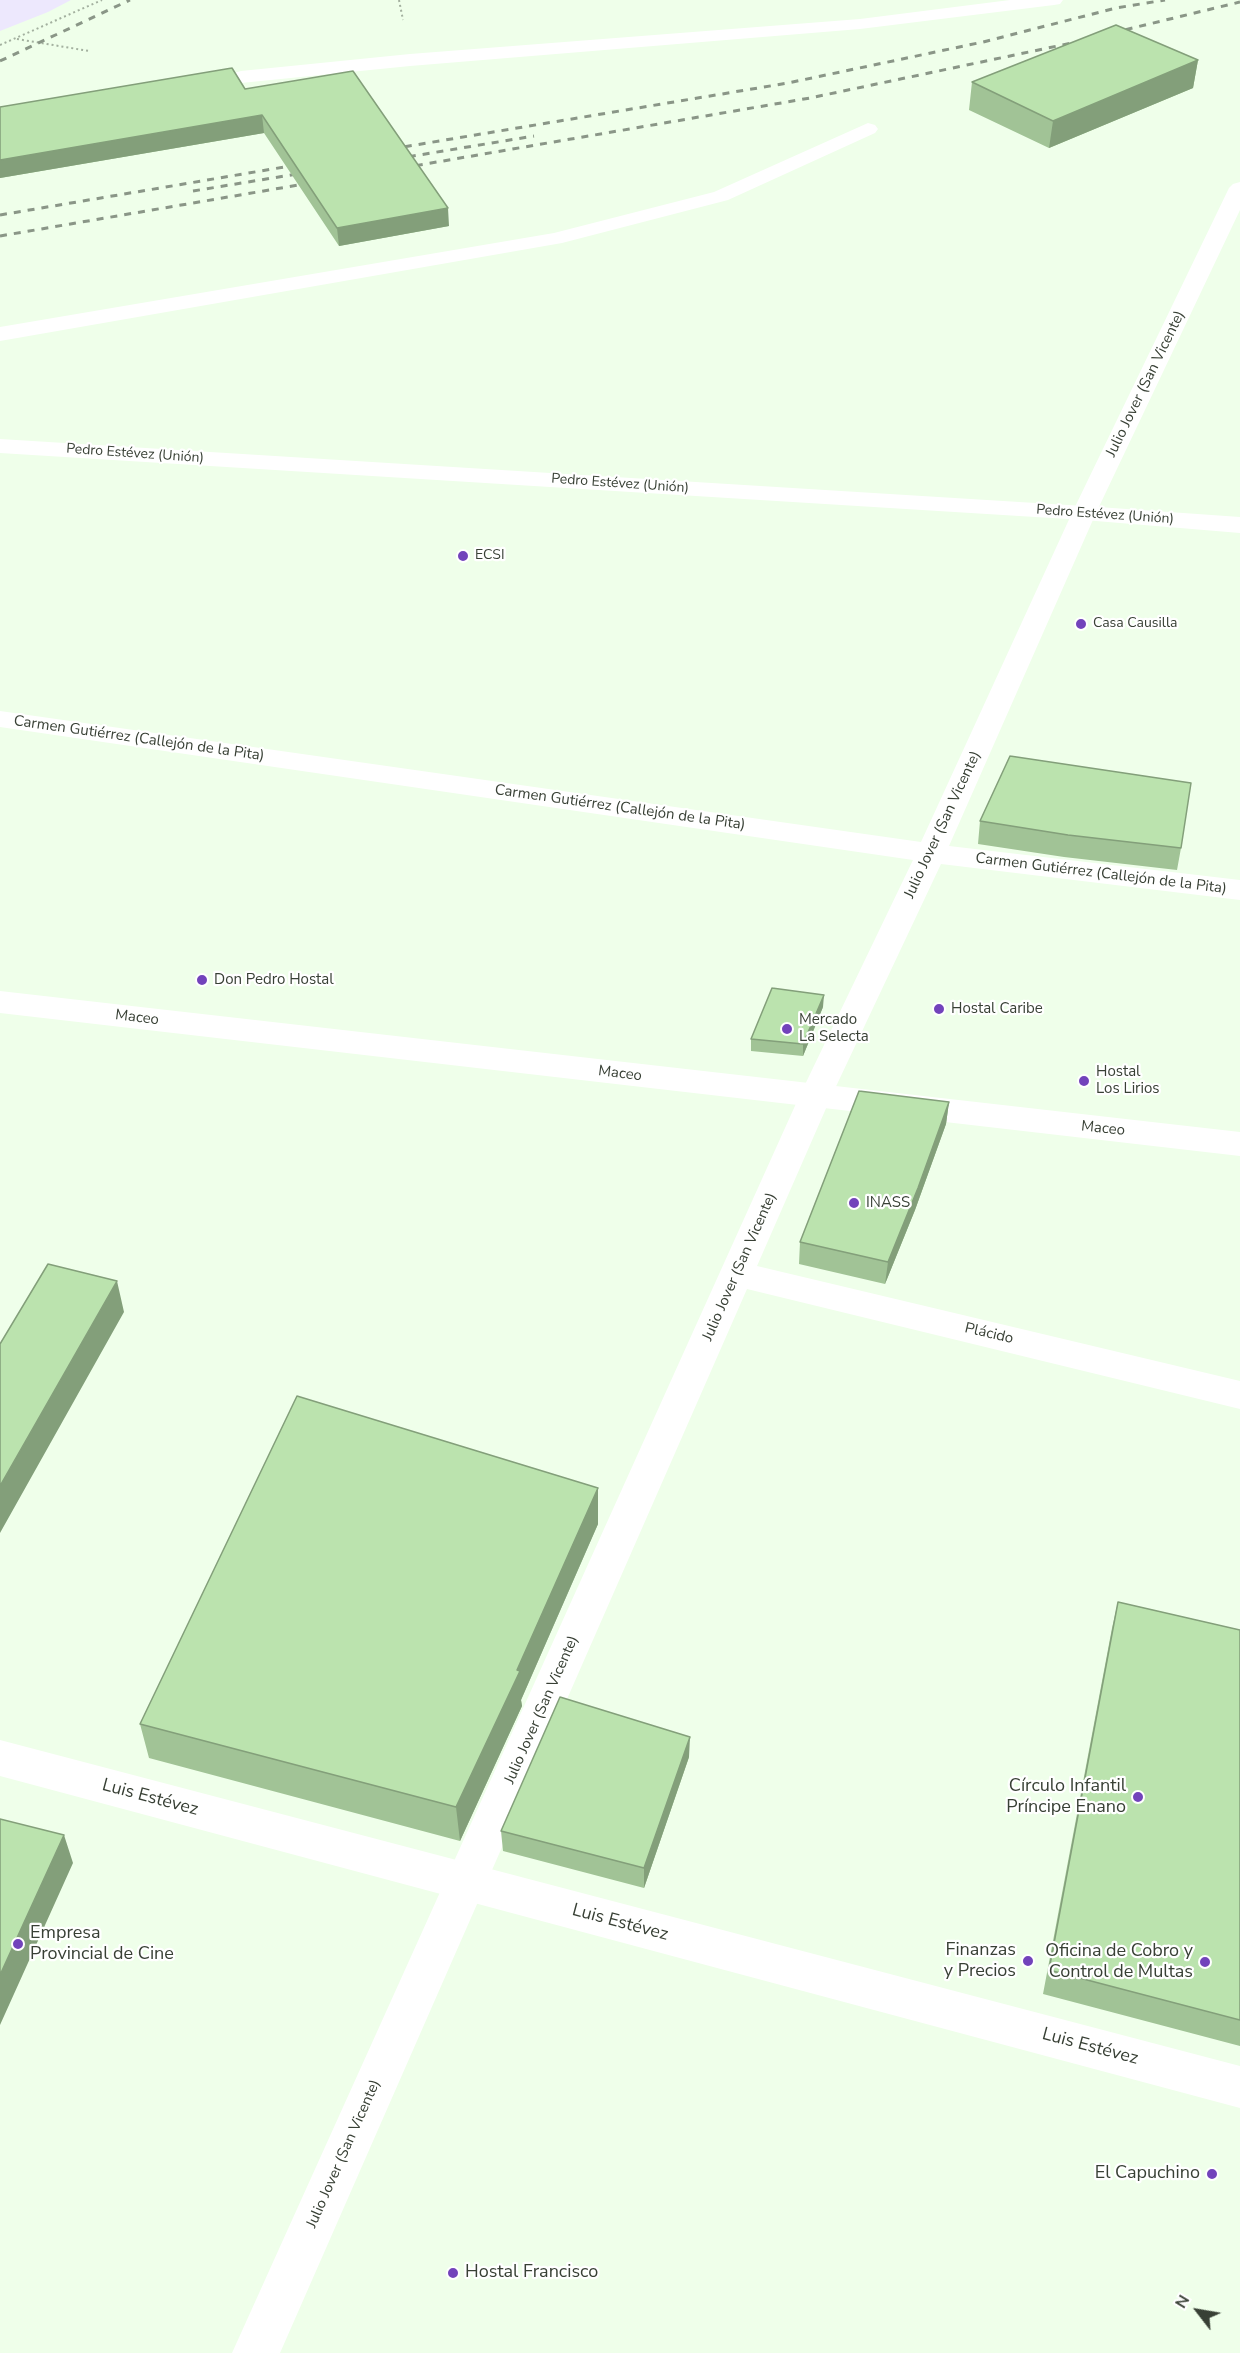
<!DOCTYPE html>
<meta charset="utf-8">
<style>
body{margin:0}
#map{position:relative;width:1240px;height:2353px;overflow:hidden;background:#efffea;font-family:"Nunito Sans",sans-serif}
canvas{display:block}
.north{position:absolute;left:1168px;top:2281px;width:60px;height:60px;-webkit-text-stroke:4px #fff;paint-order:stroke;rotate:301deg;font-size:16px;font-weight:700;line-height:24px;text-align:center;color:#384035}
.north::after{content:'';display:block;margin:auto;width:21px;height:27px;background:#384035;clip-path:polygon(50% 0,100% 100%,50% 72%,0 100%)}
</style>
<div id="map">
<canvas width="1240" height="2353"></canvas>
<div class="north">N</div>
</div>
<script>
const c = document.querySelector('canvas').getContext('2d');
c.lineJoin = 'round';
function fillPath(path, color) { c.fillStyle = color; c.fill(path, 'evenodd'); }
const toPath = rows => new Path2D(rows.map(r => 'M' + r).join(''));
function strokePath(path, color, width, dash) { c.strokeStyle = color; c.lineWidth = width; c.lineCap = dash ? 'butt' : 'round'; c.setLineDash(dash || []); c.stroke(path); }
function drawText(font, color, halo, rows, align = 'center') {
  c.font = font + ' "Nunito Sans",sans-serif'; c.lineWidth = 4.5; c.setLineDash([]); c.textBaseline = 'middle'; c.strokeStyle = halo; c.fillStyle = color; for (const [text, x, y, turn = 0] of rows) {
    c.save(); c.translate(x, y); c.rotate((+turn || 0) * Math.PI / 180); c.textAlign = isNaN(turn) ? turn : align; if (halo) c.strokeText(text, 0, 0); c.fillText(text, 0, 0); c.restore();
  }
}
fillPath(toPath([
 [0,0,71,0,48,12,0,31]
]), '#ede8fd');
strokePath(toPath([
 [399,0,403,20],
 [17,39,89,51],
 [0,45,102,0]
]), '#a3b09f', 2, [2, 3]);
fillPath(toPath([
 [1010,0,1063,0,1060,4,1054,5,860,29,410,66,241,83,234,81,232,77,234,73,241,71,410,54,860,19,1010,0],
 [868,123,875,125,878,129,875,133,728,200,562,243,0,341,0,327,554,233,714,192,868,123]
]), '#fff');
fillPath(toPath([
 [1240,182,1240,210,1096,513,949,846,1240,880,1240,900,941,864,831,1097,757,1266,1240,1381,1240,1409,747,1289,280,2353,232,2353,799,1097,913,860,0,727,0,711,921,842,1072,513,1229,188,1233,184,1240,182]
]), '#fff');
fillPath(toPath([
 [0,439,1084,506,1240,517,1240,533,1084,520,0,453,0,439],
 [0,991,1240,1132,1240,1156,0,1013,0,991],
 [0,1740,1240,2066,1240,2108,0,1776,0,1740]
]), '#fff');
strokePath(toPath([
 [1112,33,1240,2],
 [0,61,130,0],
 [391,149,788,83,983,42,1116,8,1165,0],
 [395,159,534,136],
 [402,168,810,98,1086,40],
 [193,191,309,172],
 [0,215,302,164],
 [0,236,316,182]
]), '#8a9687', 3, [7, 7]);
fillPath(toPath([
 [1198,60,1193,88,1049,148,969,110,972,82],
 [245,89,449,226,339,246,264,133,0,178,0,107],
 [980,821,1181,848,1177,870,1064,857,978,844],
 [823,1007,803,1056,751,1051,751,1039],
 [949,1102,946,1124,915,1210,885,1284,799,1264,800,1242],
 [598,1488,598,1524,521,1700,522,1706,460,1841,149,1758,140,1724],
 [1118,1602,1240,1630,1240,2046,1043,1994,1112,1628],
 [689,1757,644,1888,503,1851,501,1831]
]), '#a1c396');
fillPath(toPath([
 [1198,60,1193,88,1049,148,1053,121],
 [262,115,264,133,0,178,0,160],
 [448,208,449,226,339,246,337,228],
 [824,995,823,1007,803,1056,803,1044],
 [949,1102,946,1124,915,1210,885,1284,888,1262],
 [117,1281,124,1312,0,1533,0,1486],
 [598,1488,598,1524,521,1700,522,1706,460,1841,456,1807],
 [690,1737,689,1757,644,1888,644,1868],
 [64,1835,73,1863,0,2025,0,1975]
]), '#839f7a');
const building = toPath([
 [1116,25,1198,60,1053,121,972,82,1116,25],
 [232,68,245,89,353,71,448,208,337,228,262,115,0,160,0,107,232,68],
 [1010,756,1191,783,1181,848,1068,835,980,821,1010,756],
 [772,988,824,995,803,1044,751,1039,772,988],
 [859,1091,949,1102,918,1188,888,1262,800,1242,859,1091],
 [48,1264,117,1281,0,1486,0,1344,48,1264],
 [297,1396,598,1488,517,1670,520,1671,456,1807,140,1724,297,1396],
 [1118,1602,1240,1630,1240,2020,1049,1970,1118,1602],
 [560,1697,690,1737,644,1868,501,1831,560,1697],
 [0,1819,64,1835,0,1975,0,1819]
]);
fillPath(building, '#bbe3ae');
strokePath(building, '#839f7a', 1.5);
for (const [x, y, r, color] of [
 [463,556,6,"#7243bb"],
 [1081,624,6,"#7243bb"],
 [202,980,6,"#7243bb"],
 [939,1009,6,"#7243bb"],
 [787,1029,6,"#7243bb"],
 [1084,1081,6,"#7243bb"],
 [854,1203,6,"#7243bb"],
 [1138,1797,6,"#7243bb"],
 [18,1944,6,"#7243bb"],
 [1028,1961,6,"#7243bb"],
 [1205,1962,6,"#7243bb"],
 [1212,2174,6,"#7243bb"],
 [453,2273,6,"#7243bb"]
]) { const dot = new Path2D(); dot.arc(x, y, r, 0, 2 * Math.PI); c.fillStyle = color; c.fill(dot); strokePath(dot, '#fff', 2); }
drawText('14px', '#384035', '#fff', [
 ["Pedro Estévez (Unión)",135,454,4],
 ["Pedro Estévez (Unión)",620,484,4],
 ["Pedro Estévez (Unión)",1105,515,4]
]);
drawText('14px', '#384035', '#fff', [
 ["ECSI",475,556],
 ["Casa Causilla",1093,624]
], 'left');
drawText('15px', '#384035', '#fff', [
 ["Julio Jover (San Vicente)",1146,384,-64],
 ["Carmen Gutiérrez (Callejón de la Pita)",139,739,8],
 ["Carmen Gutiérrez (Callejón de la Pita)",620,808,8],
 ["Julio Jover (San Vicente)",943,825,-65],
 ["Carmen Gutiérrez (Callejón de la Pita)",1101,874,7],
 ["Maceo",137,1018,7],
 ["Maceo",620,1074,7],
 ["Maceo",1103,1129,6],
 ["Julio Jover (San Vicente)",740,1267,-66],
 ["Plácido",989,1334,13],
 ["Julio Jover (San Vicente)",542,1710,-66],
 ["Julio Jover (San Vicente)",344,2154,-66]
]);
drawText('15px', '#384035', '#fff', [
 ["Don Pedro Hostal",214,980],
 ["Hostal Caribe",951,1009],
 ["Mercado",799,1020],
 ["La Selecta",799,1037],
 ["Hostal",1096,1072],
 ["Los Lirios",1096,1089],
 ["INASS",866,1203]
], 'left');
drawText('18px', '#384035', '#fff', [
 ["Círculo Infantil",1126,1787],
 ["Príncipe Enano",1126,1808],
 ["Empresa",30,1934,"left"],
 ["Provincial de Cine",30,1955,"left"],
 ["Finanzas",1016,1951],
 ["y Precios",1016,1972],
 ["Oficina de Cobro y",1193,1952],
 ["Control de Multas",1193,1973],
 ["El Capuchino",1200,2174],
 ["Hostal Francisco",465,2273,"left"]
], 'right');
drawText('18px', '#384035', '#fff', [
 ["Luis Estévez",150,1798,15],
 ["Luis Estévez",620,1923,15],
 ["Luis Estévez",1090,2047,15]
]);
</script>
